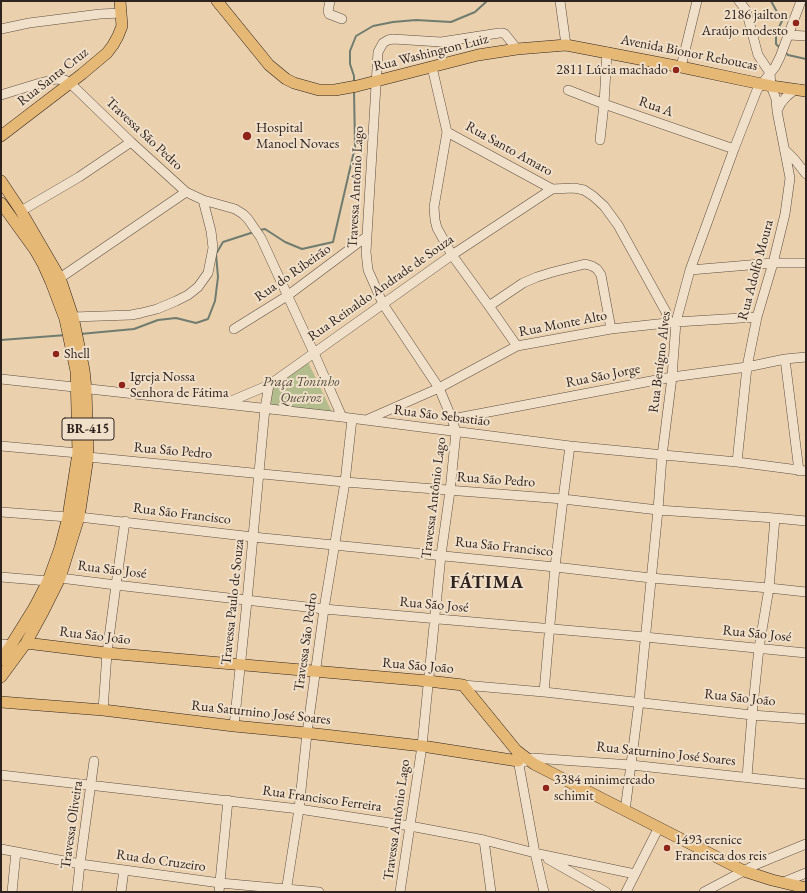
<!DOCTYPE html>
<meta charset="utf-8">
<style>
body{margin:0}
#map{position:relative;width:807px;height:893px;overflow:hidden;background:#ead0ac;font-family:"EB Garamond",serif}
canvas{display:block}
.frame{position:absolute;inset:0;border:2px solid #2f231f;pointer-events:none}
</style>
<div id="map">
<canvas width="807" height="893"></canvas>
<div class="frame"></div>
</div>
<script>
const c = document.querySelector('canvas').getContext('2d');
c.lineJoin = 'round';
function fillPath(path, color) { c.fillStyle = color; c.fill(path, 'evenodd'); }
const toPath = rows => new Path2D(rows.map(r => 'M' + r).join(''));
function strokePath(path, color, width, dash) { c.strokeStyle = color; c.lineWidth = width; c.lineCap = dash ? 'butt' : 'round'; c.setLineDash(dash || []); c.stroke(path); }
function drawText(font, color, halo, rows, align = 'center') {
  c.font = font + ' "EB Garamond",serif'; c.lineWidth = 4; c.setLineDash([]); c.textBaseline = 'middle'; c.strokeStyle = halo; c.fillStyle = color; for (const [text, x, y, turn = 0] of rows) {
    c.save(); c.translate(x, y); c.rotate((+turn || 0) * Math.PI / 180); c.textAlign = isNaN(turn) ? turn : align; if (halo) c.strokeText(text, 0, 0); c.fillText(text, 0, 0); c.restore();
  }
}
fillPath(toPath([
 [308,362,332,412,269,405,273,387]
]), '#b2bc8d');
strokePath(toPath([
 [771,1,782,21,776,33,776,44,780,48],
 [785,52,788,55,806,59],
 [354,84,354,76,350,64,350,51,356,36,373,26,393,22,416,20,451,22,475,12,487,1],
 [260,230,265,229,285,242,302,249,333,242,355,147,354,90],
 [80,334,134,329,158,320,176,318,196,323,208,319,215,301,218,277,216,254,223,242,254,232],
 [1,340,66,335]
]), '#6f7c6f', 2);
const minor = toPath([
 [330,1,328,11,329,14,342,19],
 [560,1,566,45],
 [1,29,29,23,100,14,121,13],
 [789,35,806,36],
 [432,67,447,132,552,189,574,188,584,190,593,196,604,206,618,225,666,312,669,323],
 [681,67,697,1],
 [568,90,604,104,734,149],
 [1,95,40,83,56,79,65,80,70,83,131,142,186,192,203,200,235,209,243,214,248,219,261,238,314,353,342,417,570,446,737,462,806,471],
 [777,111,781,103,787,96,792,92,798,89],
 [447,132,434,207,435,220,437,228,452,255,489,306,517,346],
 [600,140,604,104,607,52],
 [784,149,795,160,806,174],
 [21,211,79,177,131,142],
 [690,270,773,263,806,263],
 [60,278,186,192],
 [489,306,523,283,537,277,553,272,585,264,592,266,597,269,601,275,611,329],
 [73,317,131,315,141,313,157,309,176,301,188,295,198,287,208,273,213,248,211,231,203,200],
 [234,329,287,296,366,237],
 [785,359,799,471],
 [1,379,74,387],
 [90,389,342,417],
 [224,404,269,385,452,255,552,189],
 [452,419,672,377,747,367,785,359,806,357],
 [366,420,439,388,517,346,611,329,676,322,757,317],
 [1,446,78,453],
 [88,457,345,482,563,499,658,510,775,518,806,521],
 [737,462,747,367,757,317,773,263,785,214,790,178,777,111,776,99,771,86,770,73,758,55,746,10,739,1],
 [1,512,68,517],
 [79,517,253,537,555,567,651,578,769,588,806,592],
 [1,577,48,581],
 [60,578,116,585,324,609,645,637,806,653],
 [1,644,11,645],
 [463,685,544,692,752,715,806,719],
 [544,692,555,567,563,499,570,446],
 [103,710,107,653,116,585,125,521],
 [234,726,247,601,265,408,269,385],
 [517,754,535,853,544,892],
 [524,762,527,759,533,758,631,765,806,784],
 [1,775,299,809,410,826,484,840,539,854,635,874],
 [747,777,752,715,759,648,769,588,775,518],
 [625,811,639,702,658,510,662,456,672,377,676,322,690,270,734,149,757,90,775,67,780,57,801,1],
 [484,840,491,892],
 [1,849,80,864,220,883,319,892],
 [548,859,606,892],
 [784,882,806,873],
 [12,892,16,852],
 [77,892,80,864,94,761],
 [121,892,124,870],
 [219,892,228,800],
 [286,892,299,809,307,733,324,609,345,482,352,419],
 [400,892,422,746,441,555,450,491,456,432,452,419,439,388,383,304,368,270,366,252,378,52,383,43,388,40,393,39,441,42,499,33,503,33,505,34,517,49],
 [626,892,659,827],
 [704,892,757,864,806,844]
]);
const major = toPath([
 [217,1,269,65,286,79,294,83,319,90,335,90,357,86,478,55,517,49,566,45,681,67,771,86,806,91],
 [1,136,82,74,107,53,113,45,118,36,122,26,120,1],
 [1,181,21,211,60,278,73,317,84,370,86,389,88,457,79,517,60,578,43,612,26,643,1,677],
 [1,203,35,250,43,264,51,282,65,319,76,371,78,453,68,517,60,548,48,581,34,608,11,645,1,660],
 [26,643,107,653,428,681,463,685,516,750,534,764,744,871,772,880,806,888],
 [1,702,103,710,234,726,307,733,422,746,518,761]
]);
strokePath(minor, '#5e4e42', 10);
strokePath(major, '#2f231f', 12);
strokePath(minor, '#f1e0c9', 9);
strokePath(major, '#e5b876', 11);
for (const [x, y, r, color] of [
 [796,23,4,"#8f2418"],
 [676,70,4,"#8f2418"],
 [247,136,5,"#8f2418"],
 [56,354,4,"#8f2418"],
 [122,385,4,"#8f2418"],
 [546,788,4,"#8f2418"],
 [667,848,4,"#8f2418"]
]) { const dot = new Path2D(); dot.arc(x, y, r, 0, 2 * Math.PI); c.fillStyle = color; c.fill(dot); strokePath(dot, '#f1e0c9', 1.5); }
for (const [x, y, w] of [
 [88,429,52]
]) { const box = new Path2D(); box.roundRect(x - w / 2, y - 11, w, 22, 3); c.fillStyle = '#f1e0c9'; c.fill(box); strokePath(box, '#2f231f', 1); }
drawText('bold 13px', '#2f231f', null, [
 ["BR-415",88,429]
]);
drawText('14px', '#2f231f', '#f1e0c9', [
 ["2186 jailton",788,15,"right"],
 ["Araújo modesto",788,31,"right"],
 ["2811 Lúcia machado",668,70,"right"],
 ["Hospital",256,128],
 ["Manoel Novaes",256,144],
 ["Shell",64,354],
 ["Igreja Nossa",130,377],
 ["Senhora de Fátima",130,393],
 ["3384 minimercado",554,780],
 ["schimit",554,796],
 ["1493 erenice",675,840],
 ["Francisca dos reis",675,856]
], 'left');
drawText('14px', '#2f231f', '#f1e0c9', [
 ["Rua Washington Luiz",431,53,-14],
 ["Avenida Bionor Reboucas",689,53,11],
 ["Rua Santa Cruz",53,77,-38],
 ["Rua A",656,107,19],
 ["Travessa São Pedro",144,134,43],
 ["Rua Santo Amaro",509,149,29],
 ["Travessa Antônio Lago",356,187,-87],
 ["Rua Adolfo Moura",756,270,-75],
 ["Rua do Ribeirão",293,273,-35],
 ["Rua Reinaldo Andrade de Souza",381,288,-35],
 ["Rua Monte Alto",563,324,-11],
 ["Rua Benígno Alves",660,362,-83],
 ["Rua São Jorge",603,376,-11],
 ["Rua São Sebastião",442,416,7],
 ["Rua São Pedro",173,451,5],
 ["Rua São Pedro",496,480,4],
 ["Travessa Antônio Lago",434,498,-83],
 ["Rua São Francisco",182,514,7],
 ["Rua São Francisco",504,547,6],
 ["Rua São José",112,570,7],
 ["Travessa Paulo de Souza",233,602,-84],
 ["Rua São José",434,605,5],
 ["Rua São José",757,634,6],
 ["Rua São João",95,636,7],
 ["Travessa São Pedro",306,642,-82],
 ["Rua São João",418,666,5],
 ["Rua São João",740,698,6],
 ["Rua Saturnino José Soares",261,713,6],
 ["Rua Saturnino José Soares",666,754,6],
 ["Rua Francisco Ferreira",322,799,8],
 ["Travessa Antônio Lago",397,820,-82],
 ["Travessa Oliveira",72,825,-82],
 ["Rua do Cruzeiro",161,861,8]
]);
drawText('italic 14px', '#50493a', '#f1e0c9', [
 ["Praça Toninho",301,382],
 ["Queiroz",301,398]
]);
c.letterSpacing = '1px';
drawText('bold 18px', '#2f231f', '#f1e0c9', [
 ["FÁTIMA",487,583]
]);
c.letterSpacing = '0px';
</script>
